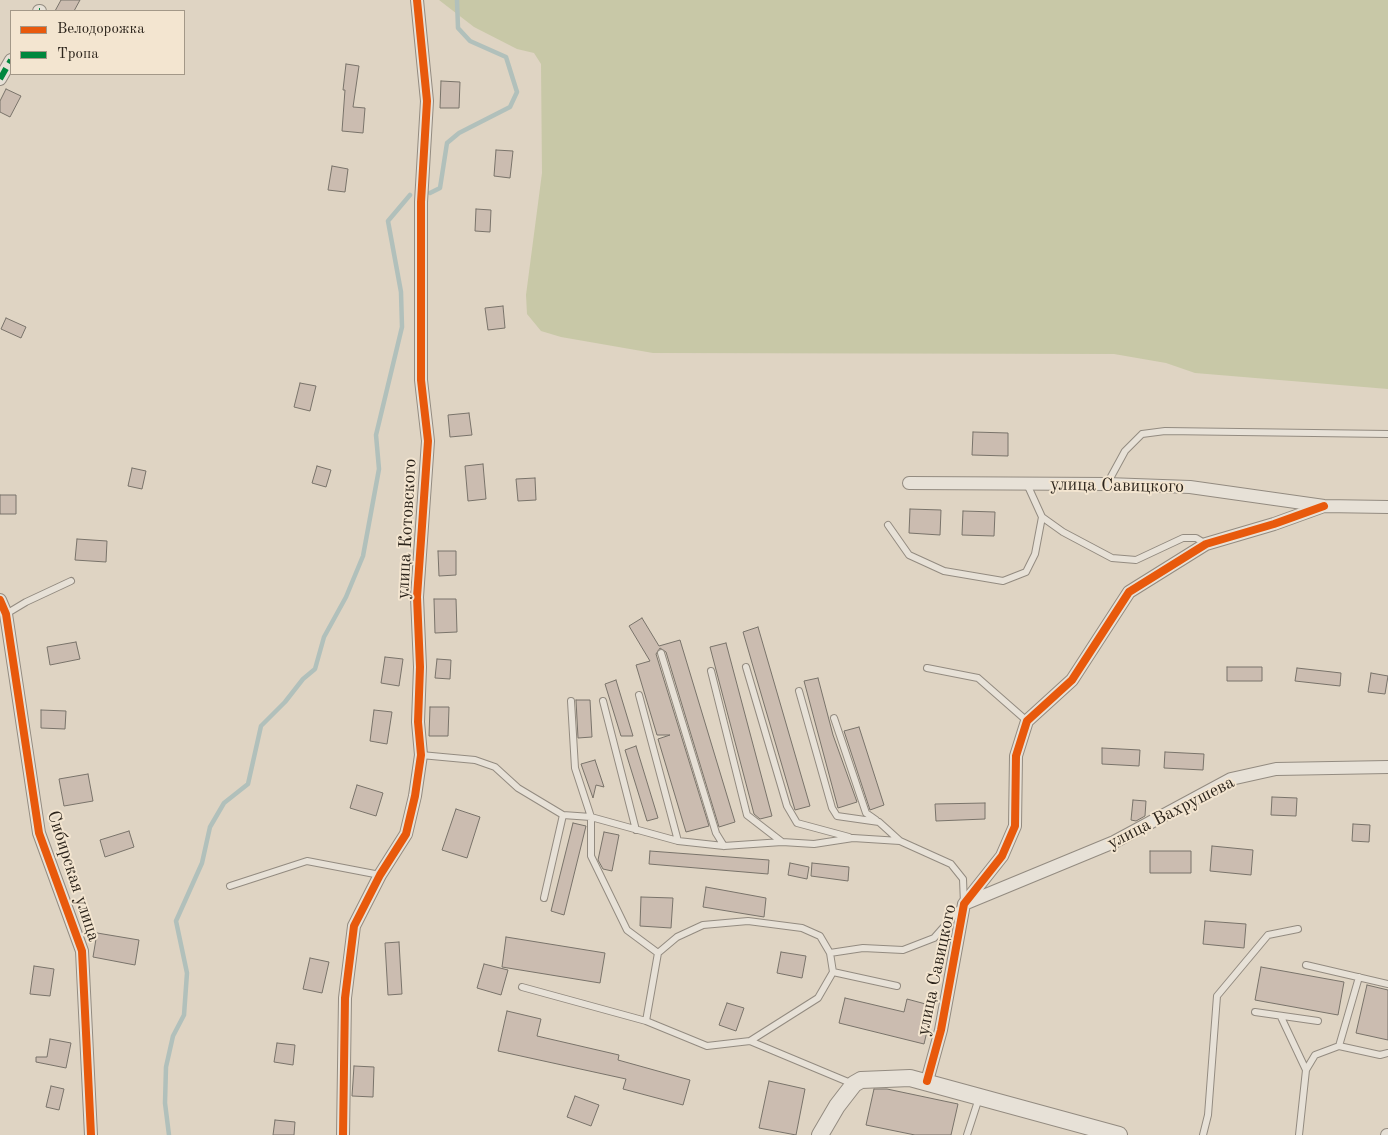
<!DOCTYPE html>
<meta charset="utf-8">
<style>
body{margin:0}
#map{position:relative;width:1388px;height:1135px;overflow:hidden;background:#dfd4c3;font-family:"Old Standard TT",serif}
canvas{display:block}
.legend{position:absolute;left:10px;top:10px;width:175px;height:65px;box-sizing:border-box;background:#f3e5d0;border:1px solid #a39888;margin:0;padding:6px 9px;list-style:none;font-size:15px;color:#2c241b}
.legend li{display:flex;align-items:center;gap:10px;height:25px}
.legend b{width:25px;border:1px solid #a39888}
</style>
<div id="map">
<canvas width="1388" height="1135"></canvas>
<ul class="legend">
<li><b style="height:6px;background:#e8590c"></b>Велодорожка</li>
<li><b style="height:6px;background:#00873e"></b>Тропа</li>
</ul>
</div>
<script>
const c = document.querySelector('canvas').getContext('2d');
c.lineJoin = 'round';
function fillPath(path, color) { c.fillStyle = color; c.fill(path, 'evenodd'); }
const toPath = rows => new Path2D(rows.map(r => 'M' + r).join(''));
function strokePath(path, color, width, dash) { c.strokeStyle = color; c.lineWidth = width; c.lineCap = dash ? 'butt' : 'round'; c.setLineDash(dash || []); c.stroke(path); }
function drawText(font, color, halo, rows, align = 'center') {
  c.font = font + ' "Old Standard TT",serif'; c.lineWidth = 4; c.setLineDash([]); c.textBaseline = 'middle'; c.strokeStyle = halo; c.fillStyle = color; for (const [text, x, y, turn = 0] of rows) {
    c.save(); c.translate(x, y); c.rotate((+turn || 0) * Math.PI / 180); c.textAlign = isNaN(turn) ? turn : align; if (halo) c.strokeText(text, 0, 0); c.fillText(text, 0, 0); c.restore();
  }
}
fillPath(toPath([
 [439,0,1388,0,1388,389,1195,373,1166,363,1114,354,653,353,561,337,541,331,527,314,526,295,542,173,541,64,534,53,517,49,474,27]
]), '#c8c8a7');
strokePath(toPath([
 [430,193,440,188,447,143,459,133,510,107,517,92,506,57,470,41,458,28,457,0],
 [169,1135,165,1103,166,1067,173,1036,184,1015,187,973,176,921,202,863,210,827,224,803,248,784,261,726,285,702,303,679,315,669,324,637,346,597,363,556,379,469,376,435,402,327,401,292,388,221,410,195]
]), '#b1c0bb', 4.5);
const building = toPath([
 [61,0,80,0,74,11,55,11,61,0],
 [346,64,359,66,353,107,365,108,363,133,342,131,345,90,343,90,346,64],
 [441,81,460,82,459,108,440,108,441,81],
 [6,89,21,96,10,117,0,112,0,101,6,89],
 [496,150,513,151,510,178,494,176,496,150],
 [332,166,348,169,345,192,328,190,332,166],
 [476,209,491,210,490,232,475,231,476,209],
 [503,306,505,328,488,330,485,308,503,306],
 [6,318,26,327,21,338,1,329,6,318],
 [300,383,316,386,310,411,294,407,300,383],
 [469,413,472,435,450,437,448,415,469,413],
 [973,432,1008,433,1008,456,972,455,973,432],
 [483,464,486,499,468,501,465,466,483,464],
 [317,466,331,470,326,487,312,483,317,466],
 [132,468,146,471,142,489,128,486,132,468],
 [535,478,536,500,518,501,516,479,535,478],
 [0,495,16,495,16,514,0,514,0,495],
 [910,509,941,510,940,535,909,533,910,509],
 [963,511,995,512,994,536,962,535,963,511],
 [77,539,107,541,106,562,75,560,77,539],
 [438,551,456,551,456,575,439,576,438,551],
 [434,599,456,599,457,632,435,633,434,599],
 [642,618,659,646,680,640,735,822,719,827,666,652,660,648,656,654,709,826,686,832,658,739,670,735,657,735,636,665,650,661,629,626,642,618],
 [758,627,810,806,795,810,743,632,758,627],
 [76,642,80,659,50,665,47,647,76,642],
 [726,643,772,816,760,819,754,814,710,647,726,643],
 [385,657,403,659,399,686,381,683,385,657],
 [437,659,451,660,450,679,435,678,437,659],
 [1227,667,1262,667,1262,681,1227,681,1227,667],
 [1297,668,1341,673,1340,686,1295,681,1297,668],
 [1371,673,1388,676,1385,694,1368,692,1371,673],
 [818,678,833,735,857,802,838,808,804,681,818,678],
 [616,680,633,736,621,736,605,684,616,680],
 [576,700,590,700,592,737,578,738,576,700],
 [430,707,449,707,448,736,429,736,430,707],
 [41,710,66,711,65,729,41,728,41,710],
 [374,710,392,712,387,744,370,741,374,710],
 [859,727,884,805,870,810,844,731,859,727],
 [636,746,658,818,647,821,625,750,636,746],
 [1102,748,1140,750,1139,766,1102,764,1102,748],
 [1165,752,1204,754,1203,770,1164,768,1165,752],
 [595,760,604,787,596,785,593,798,581,764,595,760],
 [88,774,93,801,64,806,59,779,88,774],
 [357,785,383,793,376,816,350,808,357,785],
 [1272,797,1297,798,1296,816,1271,815,1272,797],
 [1133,800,1146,801,1145,816,1136,821,1131,820,1133,800],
 [985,803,985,819,936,821,935,804,985,803],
 [456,809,480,817,467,858,442,850,456,809],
 [573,823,586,826,564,915,551,911,573,823],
 [1353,824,1370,825,1369,842,1352,841,1353,824],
 [129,831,134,847,105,857,100,840,129,831],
 [604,832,619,835,612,871,603,869,598,860,604,832],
 [1212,846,1253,850,1251,875,1210,871,1212,846],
 [650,851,769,860,768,874,649,864,650,851],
 [1150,851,1191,851,1191,873,1150,873,1150,851],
 [790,863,809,867,807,879,788,875,790,863],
 [812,863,849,867,848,881,811,876,812,863],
 [706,887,766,898,764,917,703,907,706,887],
 [641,897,673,898,671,928,640,926,641,897],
 [1205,921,1246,924,1244,948,1203,944,1205,921],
 [97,933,139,940,135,965,93,957,97,933],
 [506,937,605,953,600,983,502,967,506,937],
 [399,942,402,994,388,995,385,943,399,942],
 [781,952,806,956,802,978,777,973,781,952],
 [310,958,329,962,322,993,303,989,310,958],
 [484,964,508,970,501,995,477,988,484,964],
 [34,966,54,969,50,996,30,994,34,966],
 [1261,967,1344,982,1338,1015,1255,1000,1261,967],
 [1367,985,1388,990,1388,1040,1356,1033,1367,985],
 [845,998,904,1012,907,999,933,1006,924,1044,839,1023,845,998],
 [727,1003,744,1008,736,1031,719,1025,727,1003],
 [507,1011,541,1019,537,1036,619,1055,618,1060,690,1080,683,1105,623,1089,626,1079,498,1051,507,1011],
 [50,1039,71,1043,66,1068,36,1062,36,1057,47,1057,50,1039],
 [277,1043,295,1045,293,1065,274,1062,277,1043],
 [354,1066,374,1067,373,1097,352,1096,354,1066],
 [769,1081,805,1089,796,1135,759,1128,769,1081],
 [51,1086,64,1089,59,1110,46,1107,51,1086],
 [874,1089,887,1089,958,1104,951,1135,915,1135,866,1125,874,1089],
 [575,1096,599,1105,591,1126,567,1117,575,1096],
 [275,1120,295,1122,294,1135,273,1135,275,1120]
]);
fillPath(building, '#cbbcb0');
strokePath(building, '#79736a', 1);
const service = toPath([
 [1027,484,1042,517,1063,532,1112,558,1136,560,1183,538,1196,538,1206,544],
 [1107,484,1125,451,1142,434,1165,431,1388,434],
 [888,525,909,555,944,571,1003,581,1026,572,1035,554,1042,517],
 [6,614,26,602,71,581],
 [661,653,716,833,724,846],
 [746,667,787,806,797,823,849,837],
 [927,668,978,678,1027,721],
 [711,671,747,815,782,842],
 [799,691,832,808,837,816,879,822,900,841],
 [639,695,678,841],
 [571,701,575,768,591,817,591,856,627,930,658,953],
 [603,701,636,830],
 [834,718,866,813,876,820],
 [421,755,475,760,495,767,518,788,563,815,591,817,678,841,724,846,782,842,814,844,853,838,900,841,951,864,963,879,964,904,934,938,903,950,863,948,830,953],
 [230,886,307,861,380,875],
 [544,898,563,815],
 [1306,965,1388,984],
 [833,972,897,986],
 [522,987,646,1021,707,1046,750,1041,853,1084],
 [1255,1012,1318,1021],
 [1281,1017,1306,1070],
 [646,1021,658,953,677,937,703,925,748,921,802,928,820,936,830,953,833,972,818,998,750,1041],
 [1339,1046,1380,1055,1388,1053],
 [967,1135,979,1098],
 [1203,1135,1208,1115,1217,996,1268,935,1298,929],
 [1299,1135,1306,1070,1315,1055,1339,1046,1359,977]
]);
const minor = toPath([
 [39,11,40,11],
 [0,79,11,60],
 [909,483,1107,484,1190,487,1324,506,1388,507],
 [0,600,6,614,39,833,82,951,91,1135],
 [964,904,1114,842,1231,779,1276,769,1388,767],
 [927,1081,941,1030,964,904,1002,856,1015,826,1016,756,1027,721,1072,680,1129,592,1206,544,1274,524,1324,506],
 [343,1135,345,998,354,926,380,875,406,834,415,796,421,755,418,722,420,667,417,597,428,441,421,380,421,202,427,101,417,0],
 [1387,1135,1388,1135]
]);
const tertiary = toPath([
 [820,1135,837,1106,854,1084,861,1080,910,1078,1119,1135]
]);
strokePath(service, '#938b80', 8);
strokePath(minor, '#938b80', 14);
strokePath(tertiary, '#938b80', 18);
strokePath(service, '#e7e1d7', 6);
strokePath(minor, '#e7e1d7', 12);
strokePath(tertiary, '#e7e1d7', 16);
strokePath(toPath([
 [39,11,40,11],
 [0,79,11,60]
]), '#00873e', 6, [12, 6]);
strokePath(toPath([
 [0,600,6,614,39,833,82,951,91,1135],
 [927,1081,941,1030,964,904,1002,856,1015,826,1016,756,1027,721,1072,680,1129,592,1206,544,1274,524,1324,506],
 [343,1135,345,998,354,926,380,875,406,834,415,796,421,755,418,722,420,667,417,597,428,441,421,380,421,202,427,101,417,0]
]), '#e8590c', 8);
drawText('18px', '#2c241b', '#f3e5d0', [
 ["улица Савицкого",1117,486,1],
 ["улица Котовского",407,529,-87],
 ["улица Вахрушева",1171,813,-27],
 ["Сибирская улица",73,876,72],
 ["улица Савицкого",937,970,-78]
]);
</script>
